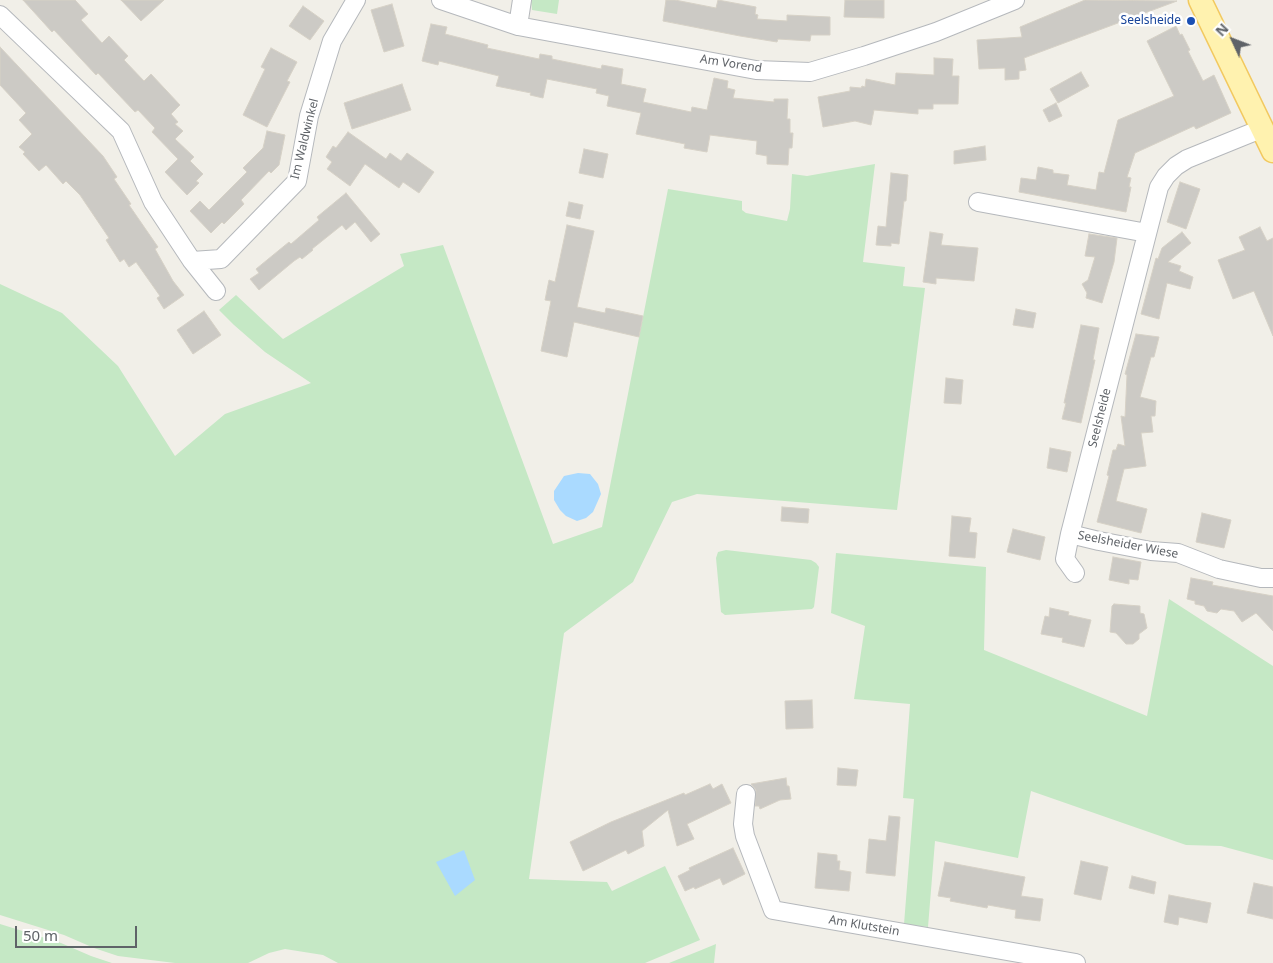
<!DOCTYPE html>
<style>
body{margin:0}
#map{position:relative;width:1273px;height:963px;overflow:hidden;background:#f1efe8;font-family:"Noto Sans",sans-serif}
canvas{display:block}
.north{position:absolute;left:1208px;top:15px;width:50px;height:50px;-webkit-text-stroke:4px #fff;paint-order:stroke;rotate:313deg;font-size:14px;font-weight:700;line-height:20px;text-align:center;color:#5f6368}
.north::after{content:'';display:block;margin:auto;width:18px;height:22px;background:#5f6368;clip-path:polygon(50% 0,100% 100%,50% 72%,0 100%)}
.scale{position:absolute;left:15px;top:926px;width:122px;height:22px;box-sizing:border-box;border:2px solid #5f6368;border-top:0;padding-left:6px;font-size:15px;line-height:18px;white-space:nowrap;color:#5f6368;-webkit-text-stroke:4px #fff;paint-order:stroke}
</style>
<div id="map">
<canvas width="1273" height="963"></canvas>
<div class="north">N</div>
<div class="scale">50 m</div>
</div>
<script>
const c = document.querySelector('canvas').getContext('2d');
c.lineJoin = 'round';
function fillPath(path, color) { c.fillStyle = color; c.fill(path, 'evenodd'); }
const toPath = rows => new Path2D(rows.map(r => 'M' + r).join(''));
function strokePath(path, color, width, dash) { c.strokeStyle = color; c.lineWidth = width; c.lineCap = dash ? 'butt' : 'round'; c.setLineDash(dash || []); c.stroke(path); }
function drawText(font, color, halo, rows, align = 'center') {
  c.font = font + ' "Noto Sans",sans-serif'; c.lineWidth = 5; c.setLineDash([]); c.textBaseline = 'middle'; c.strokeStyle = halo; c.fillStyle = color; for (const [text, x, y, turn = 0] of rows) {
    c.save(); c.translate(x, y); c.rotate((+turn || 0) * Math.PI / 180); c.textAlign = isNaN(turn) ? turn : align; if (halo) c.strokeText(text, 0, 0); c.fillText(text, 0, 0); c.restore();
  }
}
fillPath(toPath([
 [531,0,559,0,557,14,532,10],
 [875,164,863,262,905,267,903,286,925,288,897,510,697,494,672,502,633,582,564,633,529,879,607,882,612,891,665,866,700,940,645,963,338,963,323,955,285,949,269,953,248,963,175,963,118,956,94,948,64,935,0,915,0,284,62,313,118,366,175,456,225,414,311,383,265,352,234,325,219,310,236,295,283,339,404,266,400,254,443,245,553,544,602,527,668,189,742,201,742,210,746,213,787,221,790,209,792,174,807,176],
 [726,550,811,560,816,563,819,567,814,607,812,609,725,615,721,612,716,558,718,552],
 [836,553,986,567,984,650,1147,716,1169,599,1273,666,1273,860,1221,846,1186,845,1031,791,1018,858,935,841,928,927,904,924,914,799,903,798,910,704,854,699,865,626,831,613],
 [0,924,61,943,91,956,112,963,0,963],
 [716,944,714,963,669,963,699,951]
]), '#c5e8c5');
fillPath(toPath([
 [578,473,590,474,598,484,601,494,593,512,586,518,577,521,566,516,560,510,554,500,554,491,564,476],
 [464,850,475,880,455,896,436,862]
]), '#aadaff');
const building = toPath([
 [23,0,75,0,88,14,81,20,102,43,109,36,128,56,124,60,144,81,151,74,180,105,171,114,178,122,175,124,183,131,175,139,194,157,190,161,203,174,196,181,199,183,187,195,165,172,178,159,152,132,155,128,138,110,135,112,98,73,96,75,54,30,52,32,23,0],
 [121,0,164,0,141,21,121,0],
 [666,0,675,0,716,8,718,0,756,7,755,14,758,15,757,19,787,21,787,15,830,17,830,35,811,35,810,41,778,39,777,42,740,36,663,21,666,0],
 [845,0,884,0,884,18,844,17,845,0],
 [1085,0,1177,1,1024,58,1026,70,1019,71,1019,79,1005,80,1005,68,979,69,977,40,1022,37,1020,27,1085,0],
 [392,4,404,46,384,52,371,10,392,4],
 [303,6,324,21,310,40,289,26,303,6],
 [431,24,447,27,445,34,488,45,487,48,539,59,540,54,552,56,552,59,601,69,602,65,623,69,621,84,646,89,643,102,691,112,692,107,707,110,714,78,728,81,727,88,735,90,733,98,774,102,774,99,788,99,787,119,790,119,790,133,793,133,792,148,789,148,788,165,767,164,767,156,756,154,757,141,710,135,707,152,684,148,685,144,636,134,641,113,607,106,609,96,596,93,597,89,547,79,543,98,530,95,531,93,496,86,499,76,439,61,438,65,422,61,431,24],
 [1176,26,1180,35,1182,34,1190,50,1188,51,1203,81,1214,75,1231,113,1196,129,1194,126,1135,153,1127,177,1131,178,1129,187,1131,187,1126,212,1019,192,1021,178,1036,180,1038,167,1053,170,1053,173,1069,175,1067,185,1096,190,1099,172,1104,173,1118,120,1174,96,1147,41,1176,26],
 [0,47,103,156,117,177,114,179,131,204,129,205,158,247,155,249,173,281,184,295,164,309,157,298,160,296,136,262,129,267,124,259,120,262,106,240,109,238,80,195,66,181,63,184,46,165,39,171,23,154,25,152,19,147,32,134,19,120,26,113,0,85,0,47],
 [271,48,297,62,287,81,290,82,267,127,243,115,265,69,261,67,271,48],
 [934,58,953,59,952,76,959,76,958,104,933,104,933,109,918,109,918,114,874,110,871,125,855,121,823,127,818,97,850,91,850,87,861,88,862,86,865,87,866,79,895,85,896,73,934,75,934,58],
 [1081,72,1089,86,1058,103,1050,89,1081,72],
 [402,84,411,110,352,129,344,103,402,84],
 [1056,103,1062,116,1049,122,1043,110,1056,103],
 [267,131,285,135,279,165,271,173,269,171,241,200,244,204,224,224,222,222,211,233,190,211,200,201,209,210,247,172,243,168,263,148,267,131],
 [348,132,386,159,390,153,401,161,407,153,434,172,419,193,403,182,399,188,365,164,350,186,327,169,332,162,326,157,333,146,336,148,348,132],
 [985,146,986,160,954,164,954,151,985,146],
 [584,149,608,154,603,178,579,173,584,149],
 [891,173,908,175,906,201,904,201,899,244,891,243,891,246,876,245,878,226,886,227,891,173],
 [1180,182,1200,189,1186,229,1167,222,1180,182],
 [346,193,380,234,371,242,355,222,346,230,342,225,312,249,313,250,302,259,300,257,294,261,259,290,250,279,259,273,256,269,289,242,291,244,319,220,317,217,346,193],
 [569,202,583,205,580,219,566,216,569,202],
 [567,225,594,231,577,307,605,313,606,308,643,316,639,337,574,322,567,357,541,351,551,301,545,300,549,280,555,282,567,225],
 [1260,227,1267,241,1273,238,1273,336,1254,291,1233,299,1218,260,1245,250,1239,237,1260,227],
 [930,232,943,234,941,245,978,248,974,281,936,278,936,284,923,282,930,232],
 [1182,232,1191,243,1168,262,1181,266,1179,271,1193,277,1190,289,1167,283,1159,319,1141,314,1156,258,1158,259,1162,248,1182,232],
 [1089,234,1117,238,1114,262,1102,303,1086,298,1087,293,1082,284,1088,280,1095,257,1085,256,1089,234],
 [1016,309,1036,313,1033,328,1013,325,1016,309],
 [204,311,221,335,193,354,177,330,204,311],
 [1081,325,1099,328,1093,360,1095,360,1081,423,1062,419,1066,403,1064,403,1081,325],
 [1136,334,1159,337,1154,357,1151,357,1140,397,1156,401,1155,416,1151,416,1153,432,1141,433,1146,466,1124,469,1116,501,1147,509,1141,533,1097,522,1109,476,1107,475,1113,450,1116,450,1118,444,1125,446,1121,416,1125,417,1127,375,1125,374,1136,334],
 [946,378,963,380,961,404,944,403,946,378],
 [1050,448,1071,452,1067,472,1047,468,1050,448],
 [782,507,809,509,808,523,781,521,782,507],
 [1202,513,1231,520,1224,548,1196,542,1202,513],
 [952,516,971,518,969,532,977,533,975,558,949,556,952,516],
 [1013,529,1045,537,1040,560,1007,552,1013,529],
 [1113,557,1141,562,1138,580,1129,579,1129,584,1109,580,1113,557],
 [1191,578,1213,582,1212,585,1273,596,1273,631,1256,613,1242,622,1234,611,1221,609,1217,613,1207,611,1204,606,1195,604,1195,601,1187,599,1191,578],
 [1114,604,1140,606,1140,613,1144,614,1147,628,1139,634,1139,639,1133,644,1126,644,1116,633,1110,632,1112,606,1114,604],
 [1050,608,1069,612,1068,615,1091,620,1084,647,1062,642,1063,638,1041,634,1045,616,1049,617,1050,608],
 [812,700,813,728,786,729,785,701,812,700],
 [838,768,858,770,856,786,837,785,838,768],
 [786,778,787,786,789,786,791,799,780,800,760,809,759,806,755,806,756,790,751,784,786,778],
 [710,784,713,789,722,784,731,803,687,824,694,839,677,846,668,810,642,831,644,846,628,854,626,850,583,871,570,842,611,822,684,793,685,795,710,784],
 [889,816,900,817,895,876,866,873,869,839,886,841,889,816],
 [733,848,745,874,723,885,720,878,695,889,694,887,685,891,678,876,690,870,689,868,733,848],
 [818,853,837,855,837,861,840,861,839,870,851,872,849,891,815,888,818,853],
 [1081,861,1108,867,1101,900,1074,894,1081,861],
 [945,862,1025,877,1021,896,1043,899,1040,921,1015,918,1016,910,988,905,987,908,950,901,951,898,938,896,945,862],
 [1132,876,1156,882,1154,894,1129,888,1132,876],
 [1254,883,1273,887,1273,919,1247,913,1254,883],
 [1169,895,1211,903,1207,923,1179,917,1178,925,1164,922,1169,895]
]);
fillPath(building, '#cccac5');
strokePath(building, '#d6d1c6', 1);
const minor = toPath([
 [441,0,518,26,756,70,810,72,864,56,936,32,1015,0],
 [0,15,121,131,153,202,192,261,216,291],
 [518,26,522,0],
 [978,202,1147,233],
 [192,261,221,259,297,181,309,116,332,41,356,0],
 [1070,534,1099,541,1151,551,1178,553,1219,569,1261,578,1273,578],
 [1075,573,1065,559,1070,534,1159,187,1166,176,1176,166,1187,159,1261,129],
 [746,794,743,824,745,836,773,910,1076,963]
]);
const major = toPath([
 [1200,0,1273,151]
]);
strokePath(minor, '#b5b8bc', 20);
strokePath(major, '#f2c960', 25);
strokePath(minor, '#fff', 18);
strokePath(major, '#fff2af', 22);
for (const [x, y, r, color] of [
 [1191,21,5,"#1a4fb4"]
]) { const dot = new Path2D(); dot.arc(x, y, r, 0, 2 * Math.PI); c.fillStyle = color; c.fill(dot); strokePath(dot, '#fff', 2); }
drawText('12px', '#164399', '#fff', [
 ["Seelsheide",1181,21]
], 'right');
drawText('12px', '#5f6368', '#fff', [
 ["Am Vorend",731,64,9],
 ["Im Waldwinkel",305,139,-76],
 ["Seelsheide",1100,418,-76],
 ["Seelsheider Wiese",1128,545,11],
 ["Am Klutstein",864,926,10]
]);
</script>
